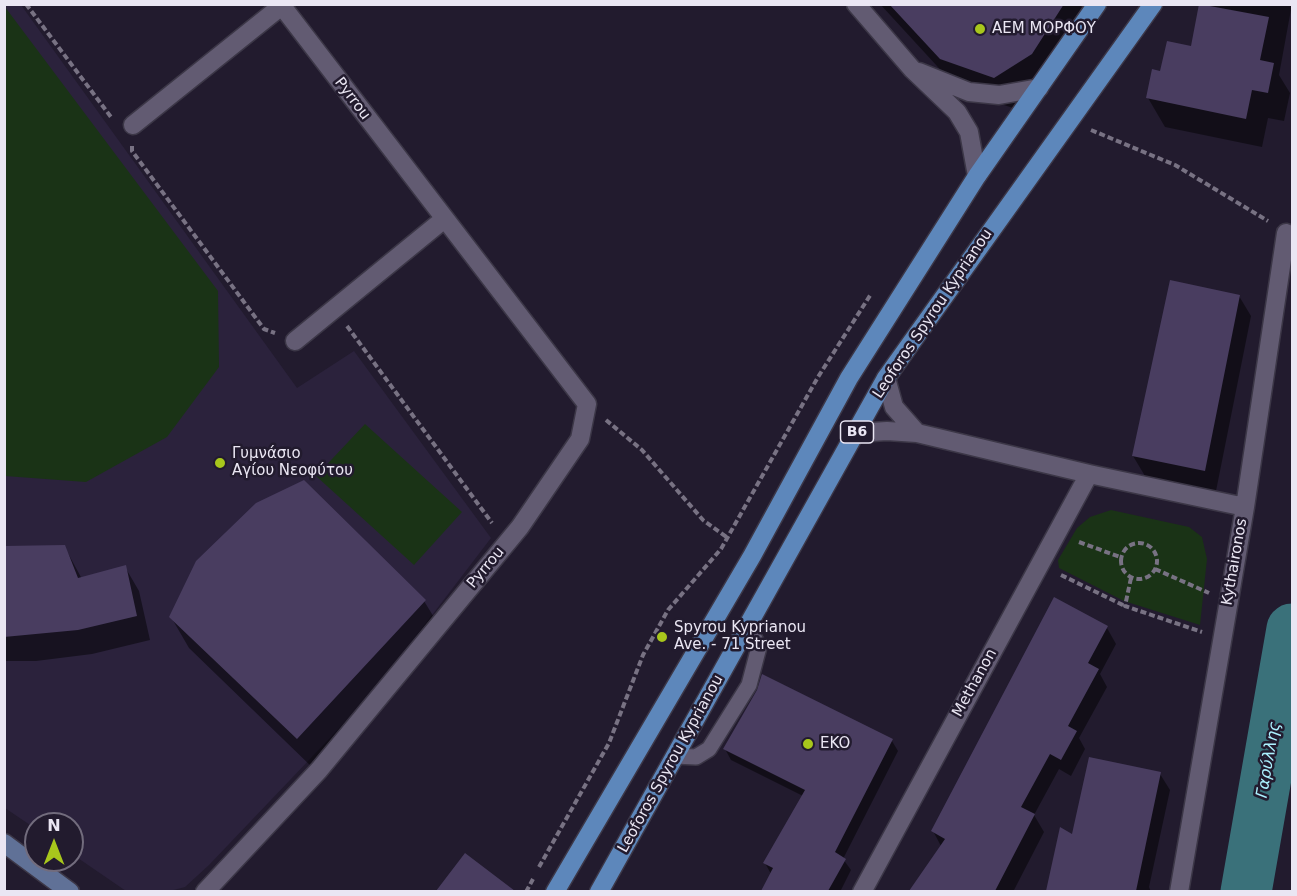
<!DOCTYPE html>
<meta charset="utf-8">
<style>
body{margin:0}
#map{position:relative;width:1297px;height:896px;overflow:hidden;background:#221b2e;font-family:"DejaVu Sans",sans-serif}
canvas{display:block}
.frame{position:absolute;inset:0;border:6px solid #eae6f3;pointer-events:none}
.north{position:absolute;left:24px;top:812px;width:60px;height:60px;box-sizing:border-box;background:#221b2e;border:2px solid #726c7d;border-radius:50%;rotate:0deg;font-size:16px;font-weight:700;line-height:24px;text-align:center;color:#eae6f3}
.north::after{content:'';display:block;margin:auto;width:21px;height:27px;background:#a8c71c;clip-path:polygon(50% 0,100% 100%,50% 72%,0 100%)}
</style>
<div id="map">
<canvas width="1297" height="896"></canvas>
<div class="frame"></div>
<div class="north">N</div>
</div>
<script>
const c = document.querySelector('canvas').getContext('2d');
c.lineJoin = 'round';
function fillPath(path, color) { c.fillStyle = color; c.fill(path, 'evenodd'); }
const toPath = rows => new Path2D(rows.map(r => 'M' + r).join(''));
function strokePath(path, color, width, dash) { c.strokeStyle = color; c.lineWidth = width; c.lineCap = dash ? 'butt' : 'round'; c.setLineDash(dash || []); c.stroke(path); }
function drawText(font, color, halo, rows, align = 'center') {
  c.font = font + ' "DejaVu Sans",sans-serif'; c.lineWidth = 5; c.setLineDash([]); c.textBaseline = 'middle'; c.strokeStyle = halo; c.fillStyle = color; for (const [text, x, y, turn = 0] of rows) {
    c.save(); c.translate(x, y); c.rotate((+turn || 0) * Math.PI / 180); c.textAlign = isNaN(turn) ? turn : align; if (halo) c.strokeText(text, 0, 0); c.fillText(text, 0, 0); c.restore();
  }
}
fillPath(toPath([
 [4,5,21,5,297,388,354,351,491,538,371,695,209,865,185,887,170,891,126,891,72,854,72,824,36,824,36,829,5,808]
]), '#2b223c');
fillPath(toPath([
 [5,7,218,291,219,367,167,437,86,482,5,476],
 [365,424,462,512,414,565,316,476],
 [1111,510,1189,527,1202,537,1207,559,1200,625,1124,601,1059,568,1058,560,1077,528,1090,517]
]), '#1a3316');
fillPath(toPath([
 [880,4,1080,4,1090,22,1050,86,1013,108,959,90],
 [1211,4,1292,4,1279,75,1290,93,1284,121,1268,118,1262,147,1165,127,1148,98,1161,73,1192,48],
 [1239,296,1251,316,1216,491,1145,476,1133,456],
 [64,546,82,579,125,567,139,591,150,640,92,654,36,661,4,661,4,548],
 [424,601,443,632,315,770,189,648,171,617],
 [1107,628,1116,644,1100,674,1107,687,1079,738,1085,749,1071,776,1059,769,1034,815,1044,832,1013,892,910,892,941,846,933,831],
 [892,741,898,751,843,859,851,870,840,892,763,892,771,874,765,863,803,796,731,760,725,749],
 [1160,774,1170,790,1149,887,1151,892,1048,892,1061,830,1073,836],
 [466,855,499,881,505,892,438,892]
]), '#0007');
strokePath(toPath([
 [1246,892,1292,629]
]), '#3a717a', 51);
fillPath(toPath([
 [889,4,1064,4,1032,54,994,78,940,59],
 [1199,4,1269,17,1260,60,1274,63,1268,93,1252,90,1246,119,1146,98,1152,69,1160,71,1167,41,1191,46],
 [1170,280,1240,295,1205,471,1132,456],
 [304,480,426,600,297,739,169,617,196,561,256,503],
 [65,545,78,578,126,565,137,616,78,630,4,637,4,546],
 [1054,597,1108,626,1088,663,1099,669,1068,726,1077,731,1061,760,1050,754,1021,807,1035,814,995,891,909,891,945,839,931,831],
 [762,674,893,739,835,852,846,859,828,891,761,891,773,868,763,863,805,790,723,749,757,690],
 [1089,757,1161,772,1136,891,1046,891,1060,827,1072,834],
 [465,853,515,891,436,891]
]), '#493d60');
const lane = toPath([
 [675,756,696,757,709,749,749,685,759,647,748,626]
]);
const street = toPath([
 [856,4,912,69,957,112,969,132,977,176],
 [919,72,969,92,999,95,1039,88],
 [133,125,284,4],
 [295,341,443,220],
 [886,378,894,407,917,433],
 [856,433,887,431,917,433,1089,474,1245,507],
 [205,892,319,770,520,527,580,439,587,404,282,6],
 [862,892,1089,474],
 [1179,892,1245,507,1286,233]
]);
const secondary = toPath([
 [4,843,70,892]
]);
const primary = toPath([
 [555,892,752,556,849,378,977,176,1097,4],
 [599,892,886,378,1153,4]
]);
strokePath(lane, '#3c3747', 18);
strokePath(street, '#3c3747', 21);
strokePath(secondary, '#3c3747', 21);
strokePath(primary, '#3c3747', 21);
strokePath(toPath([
 [26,4,111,117],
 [1091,130,1175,165,1268,221],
 [132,146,132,151,264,329,275,333],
 [347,326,492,523],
 [606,420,642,450,703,520,728,538],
 [1079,542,1120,557],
 '1121 561a18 18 0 1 1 36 0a18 18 0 1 1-36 0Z',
 [1155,569,1209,593],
 [1061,575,1125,606],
 [1131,578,1125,606,1202,632],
 [539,867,609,743,643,655,668,610,721,549,818,377,871,294],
 [526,892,533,879]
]), '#787283', 4, [6, 3]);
strokePath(lane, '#625b72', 15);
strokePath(street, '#625b72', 18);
strokePath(secondary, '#607197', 18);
strokePath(primary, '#5d87bb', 18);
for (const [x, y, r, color] of [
 [980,29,6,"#a8c71c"],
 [220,463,6,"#a8c71c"],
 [662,637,6,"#a8c71c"],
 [808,744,6,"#a8c71c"]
]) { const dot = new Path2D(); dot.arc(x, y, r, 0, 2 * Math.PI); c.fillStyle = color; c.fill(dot); strokePath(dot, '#221b2e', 2); }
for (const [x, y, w] of [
 [857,432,33]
]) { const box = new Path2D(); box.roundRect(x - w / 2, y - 11, w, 22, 4.5); c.fillStyle = '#221b2e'; c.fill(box); strokePath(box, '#eae6f3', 1.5); }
drawText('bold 14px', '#eae6f3', null, [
 ["B6",857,432]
]);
drawText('15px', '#eae6f3', '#221b2e', [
 ["ΑΕΜ ΜΟΡΦΟΥ",992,29],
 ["Γυμνάσιο",232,454],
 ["Αγίου Νεοφύτου",232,471],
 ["Spyrou Kyprianou",674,628],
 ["Ave. - 71 Street",674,645],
 ["EKO",820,744]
], 'left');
drawText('15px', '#eae6f3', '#221b2e', [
 ["Pyrrou",352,99,53],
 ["Leoforos Spyrou Kyprianou",933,314,-56],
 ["Kythaironos",1235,562,-80],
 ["Pyrrou",486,568,-50],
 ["Methanon",975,683,-61],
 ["Leoforos Spyrou Kyprianou",671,764,-61]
]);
drawText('italic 16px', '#abf1fe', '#221b2e', [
 ["Γαρύλλης",1269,760,-80]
]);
</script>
